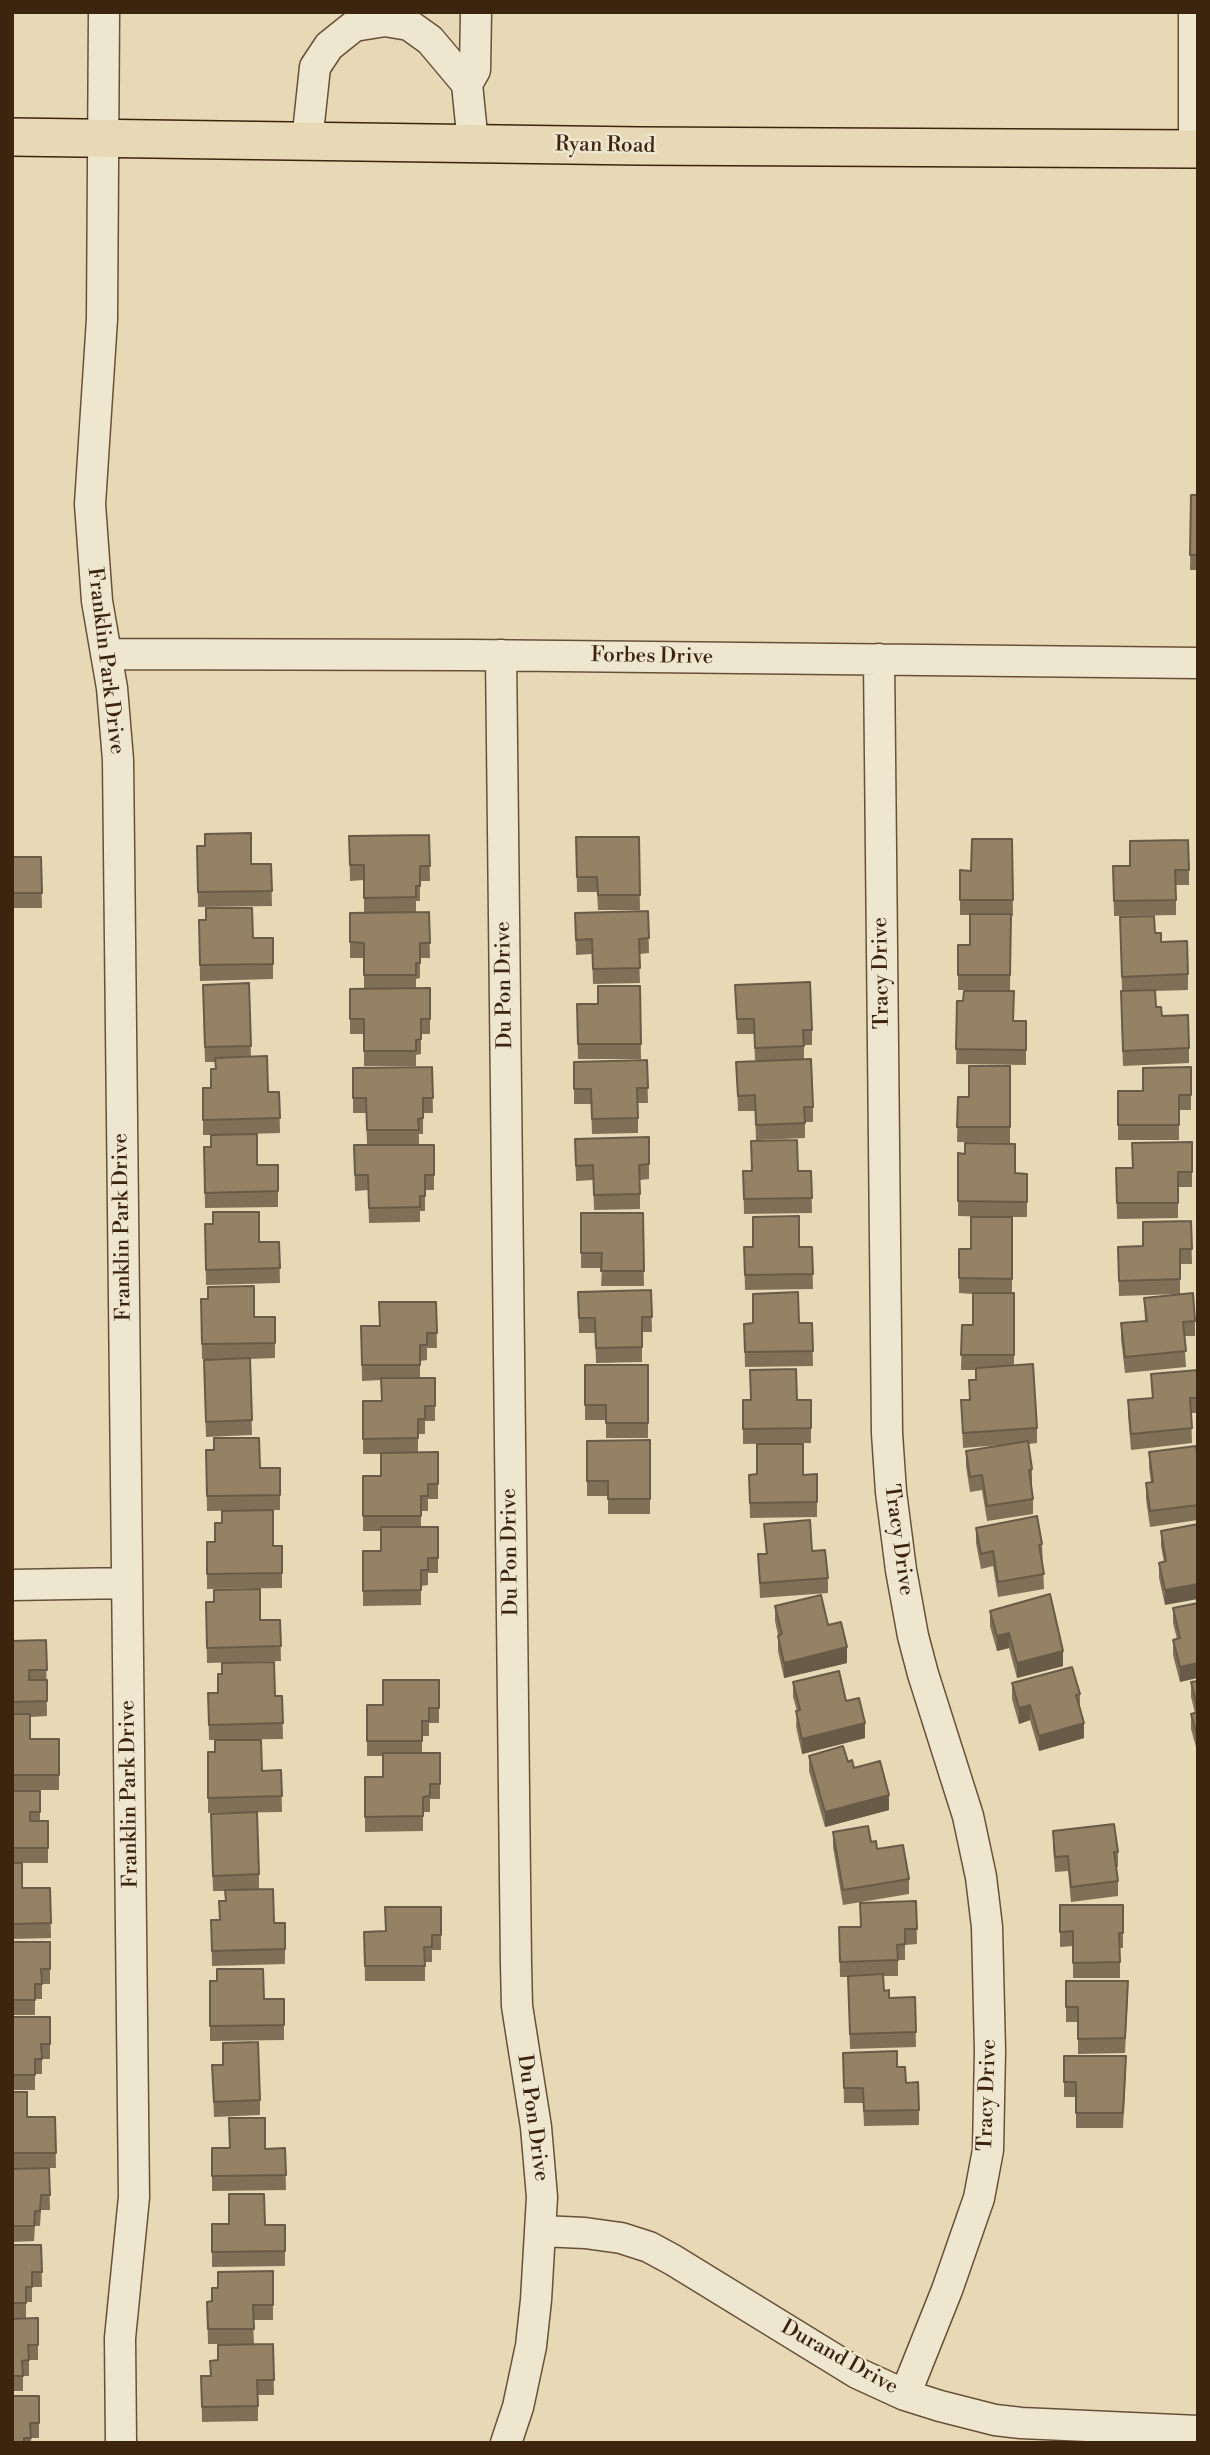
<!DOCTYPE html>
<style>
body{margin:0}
#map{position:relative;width:1210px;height:2455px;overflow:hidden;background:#e7d8b6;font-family:"Libre Bodoni",serif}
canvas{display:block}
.frame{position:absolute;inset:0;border:14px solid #3d240e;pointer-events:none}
</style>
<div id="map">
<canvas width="1210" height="2455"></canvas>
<div class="frame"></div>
</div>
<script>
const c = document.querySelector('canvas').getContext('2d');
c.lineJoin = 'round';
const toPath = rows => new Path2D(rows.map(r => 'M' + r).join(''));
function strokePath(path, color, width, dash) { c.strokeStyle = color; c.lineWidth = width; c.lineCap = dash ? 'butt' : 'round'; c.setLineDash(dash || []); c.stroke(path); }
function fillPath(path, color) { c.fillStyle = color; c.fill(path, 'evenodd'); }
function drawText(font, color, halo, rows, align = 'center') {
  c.font = font + ' "Libre Bodoni",serif'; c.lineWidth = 5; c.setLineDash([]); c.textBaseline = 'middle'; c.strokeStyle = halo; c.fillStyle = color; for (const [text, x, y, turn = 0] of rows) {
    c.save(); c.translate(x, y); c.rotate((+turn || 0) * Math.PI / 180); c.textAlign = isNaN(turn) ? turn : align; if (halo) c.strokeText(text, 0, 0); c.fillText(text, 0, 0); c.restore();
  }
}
const minor = toPath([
 [104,12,102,319,90,504,97,601,112,688,118,760,134,2197,120,2338,121,2443],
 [1194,12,1194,149],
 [467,84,475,70,476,12],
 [307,142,315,67,329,46,354,26,385,21,409,25,430,40,467,84,473,144],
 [106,654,468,655,1198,663],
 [501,655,516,1964,517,2006,536,2127,542,2197,536,2300,531,2346,518,2407,506,2443],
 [879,659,887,1433,891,1492,901,1570,913,1636,923,1674,968,1816,981,1877,987,1927,990,2051,988,2150,979,2198,947,2290,905,2395],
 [12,1585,127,1583],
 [541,2231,585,2233,621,2238,649,2247,673,2260,857,2373,905,2395,940,2406,995,2420,1021,2423,1198,2431]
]);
const major = toPath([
 [12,137,639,146,1198,149]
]);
strokePath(minor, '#685138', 33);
strokePath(major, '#3d240e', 40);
strokePath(minor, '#efe6d0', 30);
strokePath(major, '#e7d8b6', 37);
fillPath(toPath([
 [1191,495,1198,495,1198,570,1190,570],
 [12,832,12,857,41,857,42,908,12,908],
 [429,835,430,881,420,881,420,901,416,901,416,912,429,912,430,958,420,958,420,978,416,979,416,988,430,988,430,1034,421,1034,421,1054,416,1055,416,1066,364,1066,364,1034,350,1034,350,989,364,989,364,958,350,958,350,913,364,913,364,880,350,881,349,836],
 [576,837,639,837,640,910,598,910,597,892,577,892],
 [1012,839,1013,916,1011,916,1010,990,958,990,958,945,970,945,970,915,960,915,960,870,971,871],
 [197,846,251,864,271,864,272,906,198,907],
 [1113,866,1189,870,1189,885,1176,885,1176,915,1114,916],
 [648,911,649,953,639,954,640,983,593,984,592,954,576,955,575,913],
 [1120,917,1155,933,1188,974,1188,990,1155,991,1156,1007,1189,1048,1189,1063,1123,1066,1121,1007,1121,991,1122,991],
 [199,920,253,938,273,938,273,979,200,981],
 [249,983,251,1057,268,1092,279,1092,280,1133,212,1135,257,1165,278,1165,278,1207,205,1208,204,1147,211,1147,211,1135,203,1135,203,1088,211,1088,215,1069,215,1062,205,1062,203,1000],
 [735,985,812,1030,812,1045,804,1045,804,1059,813,1107,813,1122,805,1122,805,1138,756,1140,755,1111,738,1111,736,1062,755,1061,754,1034,737,1034],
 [640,986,641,1059,578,1059,577,1004,598,1004],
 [957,1001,1013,1021,1026,1021,1026,1065,956,1064],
 [647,1060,648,1103,638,1103,638,1133,592,1134,591,1104,574,1104,574,1062],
 [1010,1066,1010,1143,957,1142,958,1097,969,1097],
 [432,1067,433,1113,423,1113,423,1134,419,1134,419,1145,434,1145,434,1190,425,1190,425,1211,420,1211,420,1222,369,1223,368,1190,355,1191,354,1145,367,1145,366,1113,353,1113,353,1068],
 [1191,1067,1191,1110,1179,1110,1179,1140,1118,1140,1118,1091,1143,1091],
 [575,1139,649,1164,649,1179,640,1180,640,1209,594,1210,593,1180,576,1181],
 [1192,1142,1192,1187,1178,1187,1178,1218,1117,1219,1116,1168,1132,1168],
 [958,1153,1015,1173,1027,1174,1027,1217,1012,1217,1012,1293,1014,1293,1014,1366,1037,1428,1037,1443,1028,1444,1032,1469,1032,1484,1031,1484,1033,1499,1033,1514,987,1521,982,1490,970,1492,966,1466,966,1451,1001,1445,963,1448,961,1400,969,1400,969,1380,976,1380,976,1370,961,1370,962,1325,973,1325,973,1294,959,1293,959,1249,971,1249,990,1217,958,1216],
 [743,1171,811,1171,812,1213,744,1214],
 [581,1213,643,1213,644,1286,601,1286,602,1268,581,1268],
 [1191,1221,1192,1264,1180,1264,1180,1294,1119,1296,1118,1247,1143,1246],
 [205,1224,259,1242,279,1242,280,1283,206,1285],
 [744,1247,812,1247,813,1289,745,1290],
 [651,1290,652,1332,642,1332,642,1362,596,1363,595,1333,579,1333,578,1292],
 [1144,1298,1195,1321,1195,1336,1184,1336,1186,1367,1125,1373,1121,1339,1121,1323,1145,1321],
 [201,1299,254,1317,275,1317,275,1358,250,1359,252,1435,206,1437,204,1375,225,1359,202,1359],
 [436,1302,437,1348,427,1348,427,1360,420,1361,420,1378,435,1378,435,1421,425,1421,425,1434,418,1434,418,1452,438,1452,438,1499,428,1499,428,1511,421,1511,421,1527,438,1527,438,1573,428,1573,428,1585,421,1586,421,1605,363,1606,363,1551,381,1551,381,1531,363,1531,363,1476,381,1476,381,1454,363,1454,363,1401,381,1401,381,1380,362,1381,361,1326,380,1326],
 [753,1323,812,1323,813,1366,745,1367,744,1324],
 [585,1365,648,1365,648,1438,606,1438,606,1420,585,1420],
 [1198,1370,1198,1413,1191,1413,1192,1443,1131,1450,1128,1415,1128,1400,1152,1398,1151,1374],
 [743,1400,811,1400,811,1443,743,1444],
 [650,1440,650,1514,608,1514,608,1496,587,1496,587,1441],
 [206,1450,260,1468,280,1468,280,1510,207,1511],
 [1149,1452,1198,1461,1198,1520,1150,1527,1146,1499,1146,1483,1151,1483,1149,1467],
 [817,1474,817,1517,750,1518,749,1475],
 [764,1524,828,1578,828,1593,760,1598,758,1554,766,1554],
 [1198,1524,1165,1605,1159,1578,1159,1563,1164,1562,1161,1546,1161,1531],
 [976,1528,1042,1544,1044,1589,998,1597,993,1566,981,1569,976,1543],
 [207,1542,282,1546,282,1588,207,1589],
 [206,1602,260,1620,280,1620,281,1661,207,1663],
 [1198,1603,1180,1682,1173,1655,1173,1640,1177,1639,1173,1623,1173,1608],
 [775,1606,828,1625,847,1663,784,1678,778,1651,778,1635,775,1621],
 [990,1611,1063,1666,1017,1678,1009,1648,997,1651,990,1626],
 [46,1640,47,1716,30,1717,30,1739,59,1739,59,1790,12,1790,12,1641],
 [439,1680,439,1723,429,1723,429,1736,422,1736,422,1753,440,1753,440,1799,430,1799,430,1812,423,1812,423,1831,365,1832,365,1777,383,1777,383,1756,367,1756,367,1705,383,1705],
 [1198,1681,1198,1754,1191,1729,1191,1714,1195,1713,1191,1697,1191,1682],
 [793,1682,846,1701,865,1738,802,1754,796,1726,797,1711,793,1697],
 [1012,1683,1080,1694,1080,1706,1084,1738,1039,1751,1030,1720,1019,1724,1012,1699],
 [208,1693,282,1696,283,1739,209,1740],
 [208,1752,262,1771,281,1770,282,1812,208,1813],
 [809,1756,848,1762,854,1768,889,1810,825,1827,809,1771],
 [12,1791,40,1791,40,1821,48,1821,48,1863,22,1863,22,1888,50,1888,51,1938,12,1939],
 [211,1829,259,1874,259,1889,274,1923,285,1923,285,1964,212,1966,211,1920,219,1920,225,1901,225,1891,213,1891],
 [1053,1831,1118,1852,1118,1867,1116,1867,1118,1881,1118,1896,1071,1902,1068,1871,1055,1872,1053,1846],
 [833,1832,871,1842,877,1849,909,1879,909,1894,843,1905,833,1847],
 [916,1901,917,1944,905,1945,905,1960,898,1960,898,1976,883,1976,884,1991,889,1998,915,1997,916,2047,850,2049,848,1977,840,1977,839,1927,860,1927],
 [1060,1905,1123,1905,1123,1948,1120,1948,1120,1978,1073,1978,1073,1946,1060,1947],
 [441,1907,441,1950,432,1950,432,1962,425,1962,425,1981,365,1981,364,1932,386,1931],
 [12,1942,50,1942,50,1984,42,1984,42,1999,35,1999,35,2015,12,2015],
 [210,1981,264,1999,284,2025,284,2040,210,2041],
 [1066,1981,1128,1996,1125,2053,1078,2054,1078,2022,1066,2022],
 [12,2017,50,2017,50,2059,42,2059,42,2074,35,2074,35,2090,12,2090],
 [843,2053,897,2067,919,2110,919,2125,864,2126,863,2103,844,2103],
 [1064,2056,1126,2071,1123,2128,1076,2128,1076,2097,1064,2097],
 [212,2065,260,2100,260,2115,214,2117],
 [12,2092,27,2117,55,2117,56,2168,12,2168],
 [212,2148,285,2148,286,2190,212,2191],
 [49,2168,50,2210,41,2210,40,2226,35,2226,34,2241,12,2242,12,2169],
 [212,2224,285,2225,285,2266,212,2267],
 [12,2245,41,2245,42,2287,32,2287,32,2302,26,2302,26,2318,12,2318],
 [212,2301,273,2305,273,2320,253,2320,254,2344,208,2344,207,2302],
 [38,2318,38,2360,29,2360,29,2376,23,2376,23,2391,12,2391,12,2319],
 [273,2344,274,2395,258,2395,258,2421,202,2422,201,2376,210,2376],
 [39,2396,39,2438,31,2438,31,2443,12,2443]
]), '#807057');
fillPath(toPath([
 [1198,1584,1198,1599,1165,1605,1165,1590],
 [1009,1633,1009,1648,997,1651,997,1636],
 [847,1647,847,1663,784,1678,784,1663],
 [1063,1651,1063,1666,1017,1678,1017,1663],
 [1198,1663,1198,1678,1180,1682,1180,1667],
 [1030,1705,1030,1720,1019,1724,1019,1708],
 [865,1723,865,1738,802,1754,802,1739],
 [1084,1723,1084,1738,1039,1751,1039,1736],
 [889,1795,889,1810,825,1827,825,1812]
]), '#685b47');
const building = toPath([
 [1191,495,1198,495,1198,555,1190,555,1191,495],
 [12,832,12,857,41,857,42,893,12,893,12,832],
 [251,833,251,864,271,864,272,891,198,892,197,846,205,846,205,834,251,833],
 [429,835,430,866,420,866,420,886,416,886,416,897,364,898,364,865,350,865,349,836,429,835],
 [576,837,639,837,640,895,598,895,597,877,577,877,576,837],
 [972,839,1012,839,1013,900,960,900,960,870,971,871,972,839],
 [1188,840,1189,870,1175,870,1176,900,1114,901,1113,866,1130,866,1130,841,1188,840],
 [206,908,252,908,253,938,273,938,273,964,200,965,199,920,206,920,206,908],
 [648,911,649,938,639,939,640,968,593,969,592,939,576,940,575,913,648,911],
 [429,912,430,943,420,943,420,963,416,963,416,975,364,975,364,943,350,942,350,913,429,912],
 [970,914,1011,914,1010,975,958,975,958,945,970,945,970,914],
 [1154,916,1155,933,1161,933,1161,942,1187,941,1188,974,1122,977,1120,917,1154,916],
 [810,982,812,1030,803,1030,804,1046,755,1048,754,1019,737,1019,735,985,810,982],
 [249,983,251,1046,205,1047,203,985,249,983],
 [598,986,640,986,641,1044,578,1044,577,1004,598,1004,598,986],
 [430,988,430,1019,421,1019,421,1039,416,1040,416,1051,364,1051,364,1019,350,1019,350,989,430,988],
 [1155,990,1156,1007,1161,1007,1162,1016,1188,1015,1189,1048,1123,1051,1121,991,1155,990],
 [964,991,1014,991,1013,1021,1026,1021,1026,1050,956,1049,957,1001,963,1001,964,991],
 [267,1056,268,1092,279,1092,280,1118,203,1120,203,1088,211,1088,211,1069,216,1069,215,1058,267,1056],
 [811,1059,813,1107,804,1107,805,1123,756,1125,755,1095,738,1096,736,1062,811,1059],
 [647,1060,648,1088,637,1088,638,1118,592,1119,591,1089,574,1089,574,1062,647,1060],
 [969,1066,1010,1066,1010,1127,957,1127,958,1097,969,1097,969,1066],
 [432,1067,433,1098,423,1098,423,1118,418,1119,419,1130,367,1130,366,1098,353,1098,353,1068,432,1067],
 [1191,1067,1191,1095,1179,1095,1179,1125,1118,1125,1118,1091,1143,1091,1143,1068,1191,1067],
 [257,1134,257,1165,278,1165,278,1191,205,1193,204,1147,211,1147,211,1135,257,1134],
 [649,1137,649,1164,639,1165,640,1194,594,1195,593,1165,576,1166,575,1139,649,1137],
 [797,1140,798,1171,811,1171,812,1198,744,1199,743,1171,752,1171,751,1141,797,1140],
 [1192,1142,1192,1172,1178,1172,1178,1203,1117,1203,1116,1168,1133,1168,1132,1143,1192,1142],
 [965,1143,1015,1144,1015,1173,1027,1174,1027,1202,958,1201,958,1153,965,1154,965,1143],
 [354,1145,434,1145,434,1175,425,1175,425,1196,420,1196,420,1207,369,1208,368,1175,355,1175,354,1145],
 [213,1212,259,1212,259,1242,279,1242,280,1268,206,1270,205,1224,213,1224,213,1212],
 [581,1213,643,1213,644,1271,601,1271,602,1253,581,1253,581,1213],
 [799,1216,799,1247,812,1247,813,1274,745,1275,744,1247,753,1247,753,1217,799,1216],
 [971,1217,1012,1217,1012,1279,959,1278,959,1249,971,1249,971,1217],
 [1191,1221,1192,1249,1180,1249,1180,1279,1119,1281,1118,1247,1143,1246,1143,1222,1191,1221],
 [254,1286,254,1317,275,1317,275,1343,202,1344,201,1299,208,1299,208,1287,254,1286],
 [651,1290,652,1317,642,1317,642,1347,596,1348,595,1318,579,1318,578,1292,651,1290],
 [798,1292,799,1323,812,1323,813,1351,745,1352,744,1324,753,1323,753,1294,798,1292],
 [973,1293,1014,1293,1014,1355,961,1355,962,1325,973,1325,973,1293],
 [1193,1293,1195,1321,1183,1322,1186,1351,1125,1357,1121,1323,1147,1321,1144,1298,1193,1293],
 [379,1302,436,1302,437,1333,427,1333,427,1345,420,1345,420,1365,362,1365,361,1326,380,1326,379,1302],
 [250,1358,252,1420,206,1422,204,1360,250,1358],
 [1033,1364,1037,1428,963,1433,961,1400,970,1400,969,1380,976,1380,976,1368,1033,1364],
 [585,1365,648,1365,648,1423,606,1423,606,1405,585,1405,585,1365],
 [796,1369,797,1400,811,1400,811,1428,743,1429,743,1400,751,1400,750,1370,796,1369],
 [1198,1370,1198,1398,1190,1398,1192,1428,1131,1434,1128,1400,1153,1398,1151,1374,1198,1370],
 [381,1378,435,1378,435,1406,425,1406,425,1419,418,1419,418,1438,363,1439,363,1401,382,1401,381,1378],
 [214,1438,259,1438,260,1468,280,1468,280,1495,207,1496,206,1450,214,1450,214,1438],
 [650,1440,650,1499,608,1499,608,1481,587,1481,587,1441,650,1440],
 [1028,1441,1032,1469,1029,1470,1033,1499,987,1506,982,1475,970,1477,966,1451,1028,1441],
 [757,1444,803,1444,803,1475,817,1474,817,1502,750,1503,749,1475,757,1474,757,1444],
 [1196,1446,1198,1461,1198,1505,1150,1511,1146,1483,1153,1482,1149,1452,1196,1446],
 [438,1452,438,1484,428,1484,428,1496,421,1496,421,1516,363,1516,363,1476,381,1476,381,1453,438,1452],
 [273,1510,273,1546,282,1546,282,1573,207,1574,207,1542,215,1542,215,1523,222,1523,222,1511,273,1510],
 [1037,1516,1042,1544,1039,1545,1044,1574,998,1582,993,1551,981,1554,976,1528,1037,1516],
 [810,1520,812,1551,825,1550,828,1578,760,1583,758,1554,767,1554,764,1524,810,1520],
 [1198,1524,1198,1584,1165,1590,1159,1563,1166,1561,1161,1531,1198,1524],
 [381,1527,438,1527,438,1558,428,1558,428,1570,421,1570,421,1590,363,1591,363,1551,381,1551,381,1527],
 [260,1589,260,1620,280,1620,281,1646,207,1648,206,1602,214,1602,214,1590,260,1589],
 [1050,1594,1063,1651,1017,1663,1009,1633,997,1636,990,1611,1050,1594],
 [821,1595,828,1625,841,1622,847,1647,784,1663,778,1636,782,1634,775,1606,821,1595],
 [1198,1603,1198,1663,1180,1667,1173,1640,1180,1638,1173,1608,1198,1603],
 [46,1640,47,1670,29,1670,29,1680,47,1680,47,1701,12,1702,12,1641,46,1640],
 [274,1662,275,1696,282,1696,283,1723,209,1725,208,1693,218,1693,218,1674,222,1674,222,1663,274,1662],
 [1072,1667,1080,1694,1076,1695,1084,1723,1039,1736,1030,1705,1019,1708,1012,1683,1072,1667],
 [839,1671,846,1701,859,1698,865,1723,802,1739,796,1711,800,1710,793,1682,839,1671],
 [383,1680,439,1680,439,1708,429,1708,429,1721,422,1721,422,1741,367,1741,367,1705,383,1705,383,1680],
 [1198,1681,1198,1710,1191,1682,1198,1681],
 [1198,1712,1198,1739,1191,1714,1198,1712],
 [12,1714,30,1714,30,1739,59,1739,59,1775,12,1775,12,1714],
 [215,1740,261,1740,262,1771,281,1770,282,1796,208,1798,208,1752,215,1752,215,1740],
 [843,1746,848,1762,852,1760,854,1768,880,1761,889,1795,825,1812,809,1756,843,1746],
 [383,1753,440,1753,440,1784,430,1784,430,1796,423,1797,423,1816,365,1817,365,1777,383,1777,383,1753],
 [12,1791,40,1791,40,1812,30,1812,30,1821,48,1821,48,1848,12,1848,12,1791],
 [257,1812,259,1874,213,1876,211,1814,257,1812],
 [1114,1824,1118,1852,1114,1852,1118,1881,1071,1887,1068,1856,1055,1857,1053,1831,1114,1824],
 [868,1826,871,1842,876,1841,877,1849,903,1845,909,1879,843,1890,833,1832,868,1826],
 [12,1863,22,1863,22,1888,50,1888,51,1923,12,1924,12,1863],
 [273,1889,274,1923,285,1923,285,1949,212,1951,211,1920,220,1920,219,1901,226,1901,225,1890,273,1889],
 [916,1901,917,1929,905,1929,905,1944,897,1945,898,1960,840,1962,839,1927,861,1927,860,1903,916,1901],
 [1060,1905,1123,1905,1123,1933,1119,1933,1120,1962,1073,1963,1073,1931,1060,1932,1060,1905],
 [385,1907,441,1907,441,1935,432,1935,432,1947,424,1947,425,1966,365,1966,364,1932,386,1931,385,1907],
 [12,1942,50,1942,50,1969,41,1969,42,1984,35,1984,35,2000,12,2000,12,1942],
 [217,1969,263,1969,264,1999,284,1999,284,2025,210,2026,210,1981,217,1981,217,1969],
 [883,1974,884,1991,889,1990,889,1998,915,1997,916,2032,850,2034,848,1976,883,1974],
 [1066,1981,1128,1981,1125,2038,1078,2039,1078,2007,1066,2007,1066,1981],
 [12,2017,50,2017,50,2044,41,2044,42,2059,35,2059,35,2075,12,2075,12,2017],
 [258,2042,260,2100,214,2102,212,2065,223,2065,223,2043,258,2042],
 [897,2051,897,2067,905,2067,906,2083,918,2082,919,2110,864,2111,863,2088,844,2088,843,2053,897,2051],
 [1064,2056,1126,2056,1123,2113,1076,2113,1076,2082,1064,2082,1064,2056],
 [12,2092,27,2092,27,2117,55,2117,56,2153,12,2153,12,2092],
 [229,2118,265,2118,265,2149,285,2148,286,2175,212,2176,212,2148,230,2148,229,2118],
 [49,2168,50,2195,41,2195,40,2211,35,2211,34,2226,12,2226,12,2169,49,2168],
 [229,2194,264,2194,265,2225,285,2225,285,2251,212,2252,212,2224,229,2224,229,2194],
 [12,2245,41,2245,42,2272,32,2272,32,2287,26,2287,26,2303,12,2303,12,2245],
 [273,2271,273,2305,253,2305,254,2329,208,2329,207,2302,212,2301,212,2288,218,2288,218,2272,273,2271],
 [38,2318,38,2345,28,2345,29,2360,22,2361,23,2376,12,2376,12,2319,38,2318],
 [273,2344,274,2380,257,2380,258,2406,202,2407,201,2376,211,2376,210,2361,218,2360,218,2345,273,2344],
 [12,2396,39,2396,39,2423,30,2423,31,2438,24,2438,24,2443,12,2443,12,2396]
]);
fillPath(building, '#958265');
strokePath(building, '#685b47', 2);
drawText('21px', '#3d240e', '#efe6d0', [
 ["Ryan Road",605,146,1],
 ["Forbes Drive",652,657,1],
 ["Franklin Park Drive",105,661,83],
 ["Tracy Drive",882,973,-91],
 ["Du Pon Drive",505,985,-91],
 ["Franklin Park Drive",123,1227,-91],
 ["Tracy Drive",898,1540,82],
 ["Du Pon Drive",511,1552,-91],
 ["Franklin Park Drive",130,1794,-91],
 ["Tracy Drive",988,2095,-88],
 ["Du Pon Drive",532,2118,82],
 ["Durand Drive",839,2358,29]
]);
</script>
